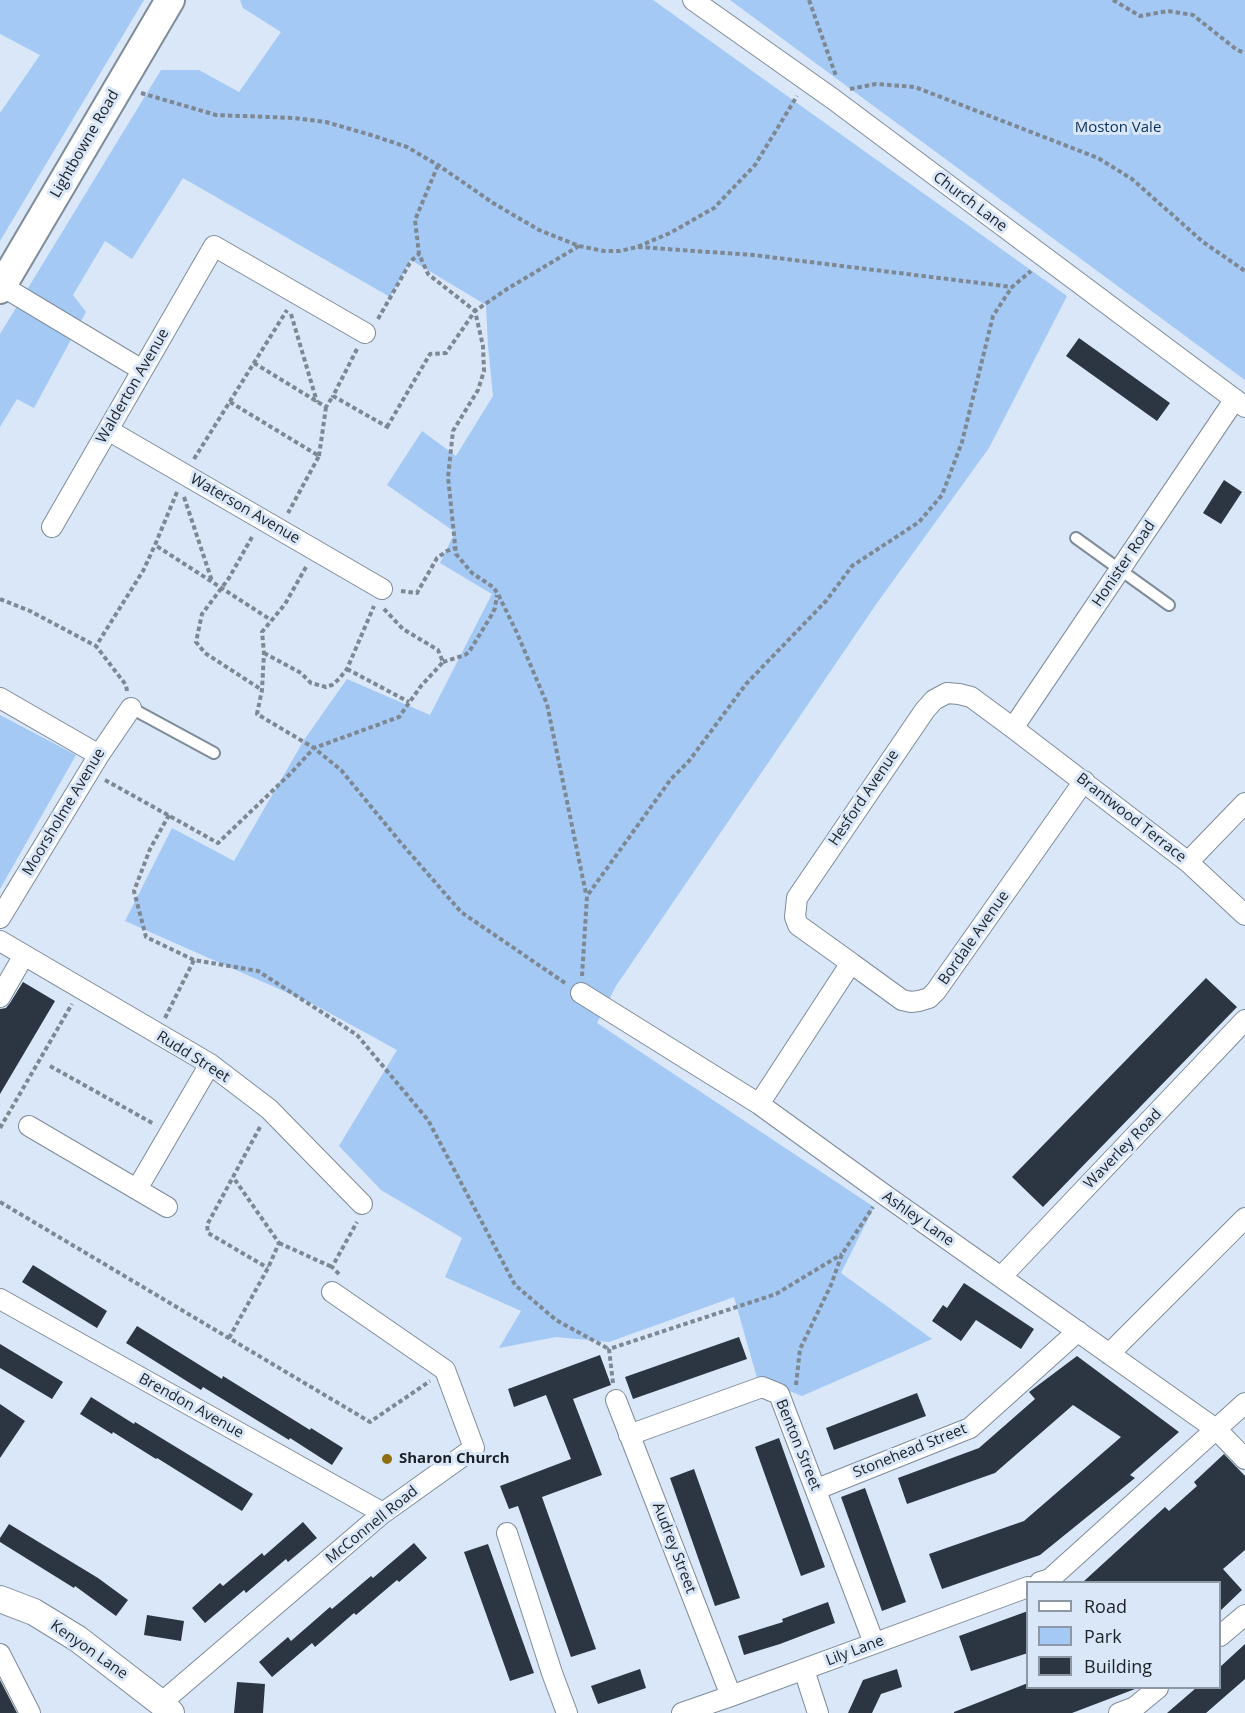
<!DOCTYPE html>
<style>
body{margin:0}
#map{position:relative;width:1245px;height:1713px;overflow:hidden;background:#d9e7f8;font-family:"Open Sans",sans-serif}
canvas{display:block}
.legend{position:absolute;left:1026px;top:1581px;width:195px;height:108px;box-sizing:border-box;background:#d9e7f8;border:2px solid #8d98a4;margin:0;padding:8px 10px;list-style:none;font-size:18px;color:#1c2127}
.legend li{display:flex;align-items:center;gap:12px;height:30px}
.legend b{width:30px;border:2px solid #8d98a4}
</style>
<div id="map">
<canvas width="1245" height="1713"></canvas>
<ul class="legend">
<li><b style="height:8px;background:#fff"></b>Road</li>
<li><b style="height:16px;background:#a4c9f4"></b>Park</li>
<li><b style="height:16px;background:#2b3642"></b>Building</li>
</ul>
</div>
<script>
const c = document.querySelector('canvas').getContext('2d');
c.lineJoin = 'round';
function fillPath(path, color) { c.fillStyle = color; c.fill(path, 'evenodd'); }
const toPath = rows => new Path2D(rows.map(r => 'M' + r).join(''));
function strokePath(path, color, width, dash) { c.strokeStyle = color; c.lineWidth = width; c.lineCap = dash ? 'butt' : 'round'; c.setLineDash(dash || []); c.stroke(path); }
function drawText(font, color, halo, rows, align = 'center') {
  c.font = font + ' "Open Sans",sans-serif'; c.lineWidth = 6; c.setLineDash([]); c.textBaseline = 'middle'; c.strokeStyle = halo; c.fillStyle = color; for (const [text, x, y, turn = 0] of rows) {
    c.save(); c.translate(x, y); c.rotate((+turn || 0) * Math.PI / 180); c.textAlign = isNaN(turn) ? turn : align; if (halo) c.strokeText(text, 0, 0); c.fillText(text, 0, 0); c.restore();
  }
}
fillPath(toPath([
 [0,0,144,0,0,241,0,113,40,55,0,34],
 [240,0,653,0,1067,296,989,448,877,603,616,986,597,1023,874,1207,841,1273,932,1339,802,1396,757,1378,734,1297,609,1342,556,1337,499,1348,521,1311,445,1277,462,1238,381,1190,339,1146,397,1050,313,1004,125,921,172,828,234,861,304,740,347,679,430,715,492,594,440,563,455,532,387,485,422,431,456,456,493,396,488,346,486,305,411,260,390,297,183,178,132,259,105,241,73,295,86,312,34,408,17,399,0,427,0,334,161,70,199,70,239,92,281,32,243,8],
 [730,0,1245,0,1245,380],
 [0,715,76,755,0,889]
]), '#a4c9f4');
fillPath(toPath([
 [1079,338,1170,403,1157,421,1066,356],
 [1224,480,1242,492,1221,524,1203,513],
 [1206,978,1237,1007,1043,1207,1012,1177],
 [23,982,55,1001,0,1094,0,1009,6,1008,10,1003],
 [33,1265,107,1311,97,1328,22,1282],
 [964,1283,1034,1329,1021,1349,976,1320,961,1341,932,1321,943,1305,947,1308],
 [137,1326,222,1379,223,1376,310,1430,311,1428,343,1448,332,1465,290,1438,289,1440,203,1387,201,1390,126,1343],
 [739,1337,747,1359,633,1399,625,1377],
 [0,1344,63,1382,52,1399,0,1368],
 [600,1355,611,1385,573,1399,602,1475,542,1497,596,1649,571,1657,518,1506,509,1509,500,1486,571,1459,546,1395,514,1407,508,1389],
 [1077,1356,1179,1432,1130,1475,1135,1478,1040,1555,942,1589,929,1554,1024,1521,1121,1437,1073,1405,995,1473,907,1504,898,1478,979,1448,1035,1399,1029,1392],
 [917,1393,926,1416,834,1450,826,1428],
 [91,1397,134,1424,135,1422,253,1494,242,1511,157,1458,156,1459,113,1432,112,1434,80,1414],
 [0,1404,25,1421,0,1458],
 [779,1438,825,1567,801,1576,755,1447],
 [1224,1454,1245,1476,1245,1550,1223,1569,1242,1590,1220,1611,1220,1582,1083,1582,1165,1507,1169,1511,1197,1486,1194,1482],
 [694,1469,740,1598,715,1606,670,1478],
 [865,1488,906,1602,882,1611,841,1497],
 [303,1522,317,1538,288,1562,286,1559,246,1593,244,1590,205,1623,192,1608,220,1583,223,1586,262,1553,264,1556],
 [9,1524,98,1578,128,1600,116,1616,75,1586,74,1588,0,1542,0,1538],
 [414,1543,427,1558,399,1582,397,1580,356,1615,354,1613,315,1647,312,1643,272,1677,259,1662,288,1637,291,1641,330,1607,332,1609,371,1576,373,1578],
 [488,1544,534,1673,510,1681,464,1552],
 [828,1602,835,1623,780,1644,744,1655,738,1636,783,1622,782,1619],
 [1028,1611,1028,1653,971,1671,959,1636],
 [147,1615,184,1621,181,1641,144,1635],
 [1245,1644,1245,1679,1206,1713,1167,1713,1196,1688,1220,1688,1220,1667],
 [640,1669,646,1688,598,1704,591,1686],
 [897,1669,902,1687,881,1694,872,1713,848,1713,863,1680],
 [0,1680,17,1713,0,1713],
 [237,1682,265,1684,263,1713,234,1713],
 [1028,1683,1028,1688,1135,1688,1135,1689,1072,1713,954,1713,954,1712]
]), '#2b3642');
const service = toPath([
 [1076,538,1169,605],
 [131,708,214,753]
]);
const minor = toPath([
 [693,0,833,99,1245,407],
 [2,286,142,370],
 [108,430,382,589],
 [52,527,214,246,365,333],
 [0,698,99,755],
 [1013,728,1235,399],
 [1188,862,1245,803],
 [0,918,99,755,131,708],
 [0,941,210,1064,269,1109,362,1204],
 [851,963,798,925,795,917,797,898,925,710,934,700,947,693,959,694,971,697,1013,728,1188,862,1245,915],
 [581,993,759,1104,882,1193,1217,1430,1245,1459],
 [0,997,24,955],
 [759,1104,851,963,902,1000,911,1002,919,1001,929,998,936,991,1084,781],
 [29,1126,167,1207],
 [137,1189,210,1064],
 [1001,1277,1245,1020],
 [0,1299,383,1513],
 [1109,1354,1245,1218],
 [616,1400,731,1696],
 [629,1435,762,1387,779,1394,874,1643],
 [817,1489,970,1428,1078,1331],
 [507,1533,552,1673,567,1713],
 [1040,1582,1050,1579,1245,1403],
 [1220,1636,1245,1615],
 [0,1654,30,1713],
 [804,1670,818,1713],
 [161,1703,383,1513,474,1448,445,1370,332,1292],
 [682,1713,731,1696,1028,1587],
 [1119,1713,1135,1707,1158,1688]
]);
const tertiary = toPath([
 [0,1599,34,1612,78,1639,161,1703,171,1713]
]);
const secondary = toPath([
 [0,289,170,0]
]);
strokePath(service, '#7e8b99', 14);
strokePath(minor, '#7e8b99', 22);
strokePath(tertiary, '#7e8b99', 28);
strokePath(secondary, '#7e8b99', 32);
strokePath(toPath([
 [809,0,836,76],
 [1113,0,1140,16,1168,11,1193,15,1237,50,1245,53],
 [850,89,876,84,915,87,1098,158,1132,179,1203,242,1245,271],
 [141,93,216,115,294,118,326,122,371,135,407,147,438,165,493,203,539,230,579,246,604,251,620,251,637,247,670,233,714,208,755,165,797,96],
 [579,246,507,289,475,311,483,346,484,371,478,390,453,431,448,477,456,554,472,573,493,587,498,594,517,633,547,704,586,894],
 [638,247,753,255,1012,287,1031,271],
 [291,314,317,402],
 [378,319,411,261,419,254],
 [357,349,333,396,391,429],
 [254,363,326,407,333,396],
 [230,402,319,456,288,513],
 [387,427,430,354,446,353,475,311,428,274,419,254,415,220,438,165],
 [319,456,326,407],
 [194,459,287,310],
 [177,492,155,545,271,620],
 [184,497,212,581],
 [252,537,229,578,202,614,196,642,205,653,262,690],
 [306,567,285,604,262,632,264,653,262,690,257,714,314,748,341,770,401,843,461,912,565,983],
 [401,591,417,593,437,558,447,551,455,548],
 [0,599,30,611,96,646],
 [264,653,301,673,311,683,326,687,332,685,339,679,347,669,374,606],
 [443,662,465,655,469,652,491,616,495,608,497,595],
 [347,669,409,702],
 [127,691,126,685,96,646,143,571,155,545],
 [105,780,218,843,291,773,314,748,399,717,421,686,443,662,438,650,403,629,383,608],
 [169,815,150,849,134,891,146,937,194,960],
 [582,976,587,896,671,779,689,761,746,684,826,601,852,566,919,522,942,495,962,442,993,316,1012,287],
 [165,1018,194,960,258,971,357,1035,428,1120,515,1285,556,1320,609,1349],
 [50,1066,154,1124],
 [260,1127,207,1225,208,1233,268,1268],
 [0,1128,72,1004],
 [0,1202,370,1422,430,1381],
 [279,1243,332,1267],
 [339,1274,332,1267,357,1222],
 [229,1338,268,1268,279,1243,233,1177],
 [613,1383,609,1349,776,1294,842,1254],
 [796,1385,800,1349,831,1285,842,1254,873,1207]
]), '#7e8893', 4, [4.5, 3]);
strokePath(service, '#fff', 10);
strokePath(minor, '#fff', 20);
strokePath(tertiary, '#fff', 26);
strokePath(secondary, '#fff', 28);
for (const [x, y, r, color] of [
 [387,1459,6,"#8d6e10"]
]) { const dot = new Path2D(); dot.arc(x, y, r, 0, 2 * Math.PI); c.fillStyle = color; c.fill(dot); strokePath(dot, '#d9e7f8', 2); }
drawText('15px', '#063059', '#d9e7f8', [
 ["Moston Vale",1118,128]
]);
drawText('15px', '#1c2127', '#d9e7f8', [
 ["Lightbowne Road",85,144,-60],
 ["Church Lane",970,202,37],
 ["Walderton Avenue",133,386,-60],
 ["Waterson Avenue",245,509,30],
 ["Honister Road",1124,564,-56],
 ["Hesford Avenue",864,798,-56],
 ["Moorsholme Avenue",64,812,-59],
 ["Brantwood Terrace",1131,818,38],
 ["Bordale Avenue",974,938,-55],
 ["Rudd Street",193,1057,32],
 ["Waverley Road",1123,1149,-46],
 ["Ashley Lane",918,1219,35],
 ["Brendon Avenue",191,1406,29],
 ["Benton Street",798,1445,68],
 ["Stonehead Street",910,1451,-22],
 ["McConnell Road",372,1525,-39],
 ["Audrey Street",674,1548,69],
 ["Kenyon Lane",89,1650,35],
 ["Lily Lane",855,1651,-21]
]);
drawText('bold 15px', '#1c2127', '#d9e7f8', [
 ["Sharon Church",399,1459]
], 'left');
</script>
